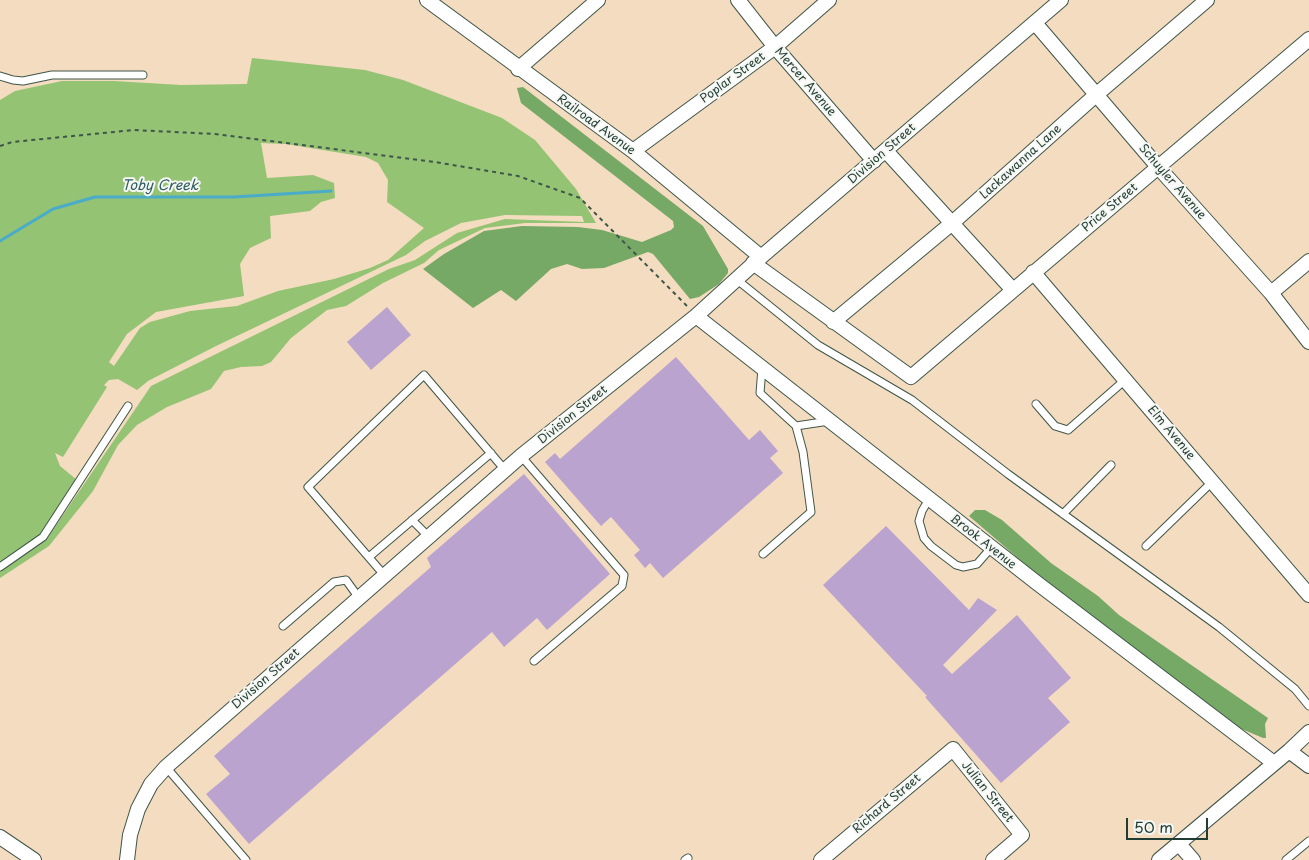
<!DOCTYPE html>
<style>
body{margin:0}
#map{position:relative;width:1309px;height:860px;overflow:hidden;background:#f3dcbf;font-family:"Playpen Sans",sans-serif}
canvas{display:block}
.scale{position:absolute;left:1126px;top:818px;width:82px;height:22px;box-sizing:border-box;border:2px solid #1f3d34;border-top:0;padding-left:6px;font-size:15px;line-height:18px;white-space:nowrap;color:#1f3d34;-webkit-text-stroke:4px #f6f6f2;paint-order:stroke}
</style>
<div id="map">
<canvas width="1309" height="860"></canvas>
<div class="scale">50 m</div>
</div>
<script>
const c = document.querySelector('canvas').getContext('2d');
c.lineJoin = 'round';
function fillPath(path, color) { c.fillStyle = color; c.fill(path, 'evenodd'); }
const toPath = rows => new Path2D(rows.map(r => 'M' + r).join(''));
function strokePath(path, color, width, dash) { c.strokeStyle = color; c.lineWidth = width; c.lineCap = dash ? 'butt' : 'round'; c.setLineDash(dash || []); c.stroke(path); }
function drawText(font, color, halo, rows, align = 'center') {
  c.font = font + ' "Playpen Sans",sans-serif'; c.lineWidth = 4; c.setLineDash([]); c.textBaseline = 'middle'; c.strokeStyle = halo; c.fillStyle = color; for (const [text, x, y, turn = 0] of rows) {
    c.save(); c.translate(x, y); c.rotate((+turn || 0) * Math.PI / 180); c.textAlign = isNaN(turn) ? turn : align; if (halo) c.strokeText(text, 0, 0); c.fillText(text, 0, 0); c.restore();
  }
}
fillPath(toPath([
 [252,58,365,70,403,80,502,118,535,140,576,189,596,223,525,223,485,228,439,250,424,263,383,283,346,306,327,310,291,338,271,362,262,366,241,367,224,371,211,389,167,407,137,425,118,445,93,491,49,546,0,578,0,571,48,537,151,386,389,269,415,260,457,233,505,219,584,222,582,216,505,215,461,223,425,241,406,255,216,346,148,381,137,390,118,379,109,380,104,385,107,387,63,457,55,453,60,466,77,480,40,537,0,565,0,100,15,91,62,81,114,81,181,85,247,84],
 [261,143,286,144,366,157,378,163,388,180,387,202,424,228,388,260,370,268,334,279,278,291,237,306,190,311,150,322,140,328,114,366,109,362,127,334,156,312,244,296,240,264,250,248,271,238,270,216,310,211,321,202,335,198,334,183,313,175,267,178]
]), '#93c373');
fillPath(toPath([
 [523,87,703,226,728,269,728,273,719,284,699,297,690,299,653,254,648,252,604,268,582,269,567,264,551,269,516,301,501,290,473,308,423,269,444,254,484,231,522,226,578,227,602,230,642,242,671,230,674,227,673,221,521,103,517,88],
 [975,510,985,510,1002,520,1051,563,1098,596,1119,615,1268,718,1265,724,1266,738,1263,738,1237,727,1033,571,969,516]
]), '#76a965');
strokePath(toPath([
 [0,241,53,209,95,197,234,197,331,191]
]), '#4aacc9', 3);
fillPath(toPath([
 [387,307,411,335,371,370,347,342],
 [676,357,749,440,760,430,778,451,770,458,783,473,663,578,650,563,645,568,634,555,640,550,611,517,601,526,545,462,555,453,560,459],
 [524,474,610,574,547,630,537,618,504,647,492,632,249,844,206,794,230,774,214,756,431,567,427,558],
 [886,526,969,610,978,598,997,610,943,665,952,674,1017,615,1071,678,1048,698,1070,722,1001,783,925,697,927,696,823,585]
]), '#bba3d0');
const lane = toPath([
 [0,76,13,80,23,81,52,75,143,75],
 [736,279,818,345,912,400,1008,474,1219,627,1295,689,1309,706],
 [762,368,760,393,796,426],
 [1036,404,1055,426,1068,430,1125,380],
 [521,456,624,575,622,586,534,661],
 [929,499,922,511,919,521,924,538,931,546,956,565,963,567,977,564,991,548],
 [1063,514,1111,465],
 [412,520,429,537],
 [1146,546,1212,482],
 [763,554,811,512,803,452,796,426,829,421],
 [369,557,491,453],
 [0,567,43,537,128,406],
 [385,576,308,487,424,375,505,470],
 [283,626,334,582,346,580,359,598],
 [166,767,246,860],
 [685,860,688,858],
 [1286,860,1309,841]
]);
const street = toPath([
 [427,0,633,151,761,257],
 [738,0,775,47,874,161],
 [1035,23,1159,168,1271,293,1309,342],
 [518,69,598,0],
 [633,151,775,47,829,0],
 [886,151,1012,289],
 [753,263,911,377,1309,39],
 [1033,272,1309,595],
 [1271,293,1309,261],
 [696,316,1037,583,1274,763],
 [833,322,951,224,1097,94,1207,0],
 [1289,751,1309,766],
 [0,837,34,860],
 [1179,844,1193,860],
 [127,860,130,835,138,809,151,784,166,767,521,456,696,316,761,257,1061,0],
 [821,860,953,749,1022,835,993,860],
 [1159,860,1289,751,1309,732]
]);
strokePath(lane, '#3f5549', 9);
strokePath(street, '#3f5549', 16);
strokePath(toPath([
 [0,146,12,142,134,130,215,134,435,162,518,176,580,198,688,307]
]), '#3f5549', 2, [4, 4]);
strokePath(lane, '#fff', 7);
strokePath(street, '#fff', 14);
drawText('12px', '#1f3d34', '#f6f6f2', [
 ["Poplar Street",733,78,-36],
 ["Mercer Avenue",805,82,49],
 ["Railroad Avenue",596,125,36],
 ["Division Street",882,154,-41],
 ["Lackawanna Lane",1021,162,-42],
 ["Schuyler Avenue",1172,182,49],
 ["Price Street",1110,208,-40],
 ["Division Street",573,415,-39],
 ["Elm Avenue",1171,433,50],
 ["Brook Avenue",983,542,38],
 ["Division Street",266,679,-41],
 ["Julian Street",987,792,51],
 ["Richard Street",887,804,-40]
]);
drawText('italic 14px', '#2c5e61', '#f6f6f2', [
 ["Toby Creek",160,186]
]);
</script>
